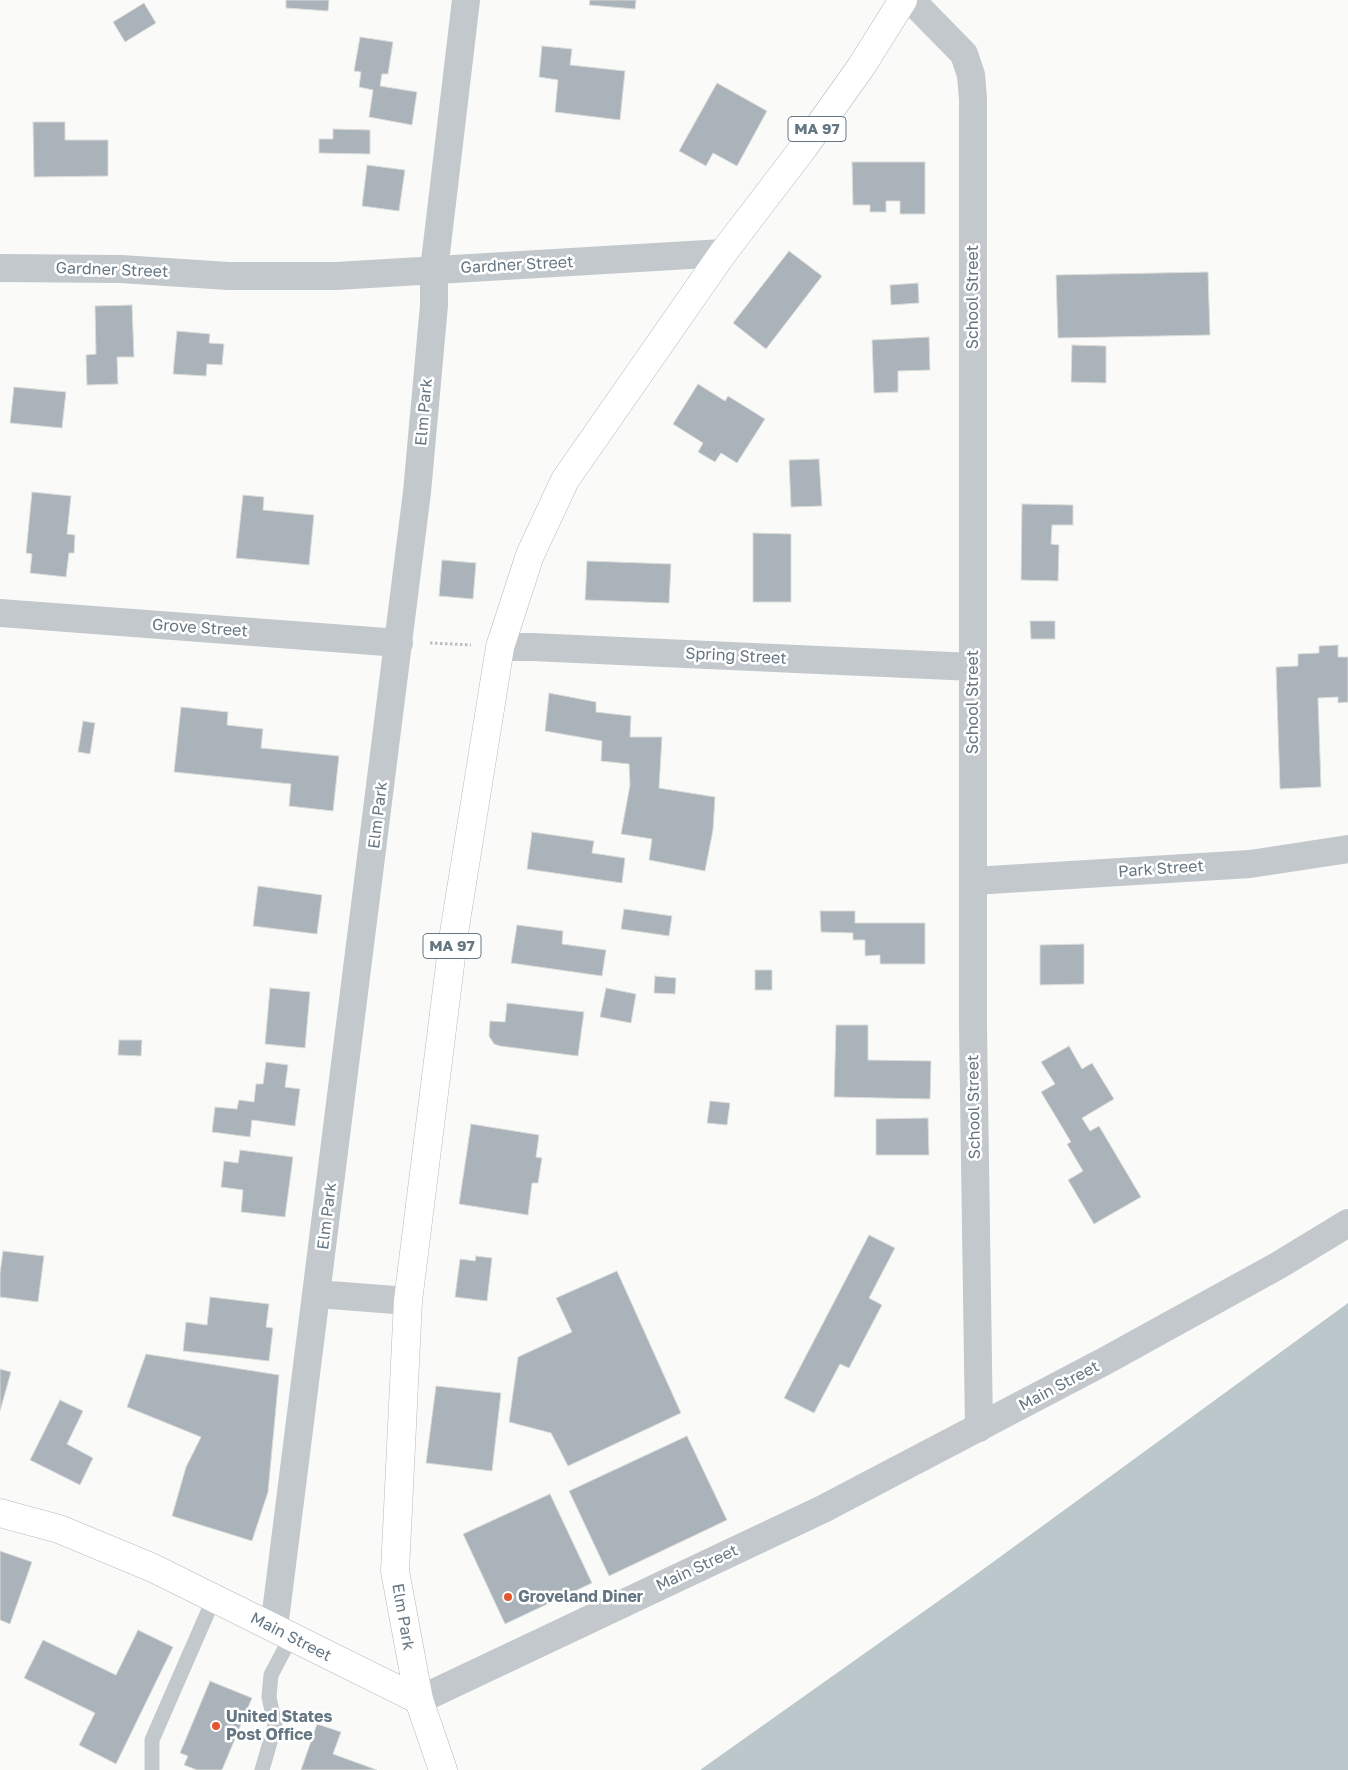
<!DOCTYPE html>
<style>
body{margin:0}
canvas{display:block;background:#fafaf8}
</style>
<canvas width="1348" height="1770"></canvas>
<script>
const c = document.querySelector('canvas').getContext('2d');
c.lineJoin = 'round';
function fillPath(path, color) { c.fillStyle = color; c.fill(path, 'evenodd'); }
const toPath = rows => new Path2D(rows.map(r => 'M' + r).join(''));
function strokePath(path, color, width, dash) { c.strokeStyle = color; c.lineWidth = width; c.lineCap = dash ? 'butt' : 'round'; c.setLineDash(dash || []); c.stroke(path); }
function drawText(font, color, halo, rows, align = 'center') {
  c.font = font + ' "Golos Text",sans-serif'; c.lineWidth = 5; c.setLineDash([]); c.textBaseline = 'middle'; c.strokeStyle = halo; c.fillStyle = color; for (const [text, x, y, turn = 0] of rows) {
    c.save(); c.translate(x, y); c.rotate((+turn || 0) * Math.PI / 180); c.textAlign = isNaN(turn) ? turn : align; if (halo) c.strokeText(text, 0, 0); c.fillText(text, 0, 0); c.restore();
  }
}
fillPath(toPath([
 [1348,1303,1348,1770,700,1770,978,1573]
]), '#bbc7cb');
const building = toPath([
 [286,0,329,0,328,11,286,8,286,0],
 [590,0,636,0,635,9,589,5,590,0],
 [144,3,156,23,125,42,113,22,144,3],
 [360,37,393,42,388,74,382,74,380,86,417,92,412,125,369,117,373,90,359,87,361,72,354,71,360,37],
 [542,46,572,49,570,65,625,71,620,120,555,112,558,80,539,77,542,46],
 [717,83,767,111,737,166,713,153,706,166,679,151,717,83],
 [33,122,65,122,65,140,108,140,108,176,34,177,33,122],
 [333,129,370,130,370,154,319,153,319,139,333,139,333,129],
 [852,162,925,162,925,214,900,214,900,201,886,201,886,212,870,212,870,205,853,205,852,162],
 [367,165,405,170,399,211,362,206,367,165],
 [789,251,822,276,766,349,733,323,789,251],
 [1208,272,1210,335,1058,338,1056,275,1208,272],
 [918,283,919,303,891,305,890,285,918,283],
 [132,305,134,357,117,357,118,384,87,385,86,355,96,354,95,306,132,305],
 [177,331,210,334,209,343,224,344,222,365,207,364,206,376,173,374,177,331],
 [929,337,930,370,898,371,898,392,874,393,872,340,929,337],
 [1072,345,1106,346,1106,383,1071,382,1072,345],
 [698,384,725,401,728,396,765,419,737,463,721,453,715,462,698,452,703,443,673,424,698,384],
 [14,387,66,392,62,428,10,423,14,387],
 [819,459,822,506,791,507,789,460,819,459],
 [32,492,71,496,67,534,75,535,74,553,69,553,66,577,30,573,32,554,26,553,32,492],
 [243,495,264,497,263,510,314,515,309,565,236,558,243,495],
 [1022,504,1073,505,1073,525,1052,525,1051,544,1059,545,1058,581,1021,580,1022,504],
 [753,533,791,534,791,602,753,602,753,533],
 [442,560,476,563,473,599,439,596,442,560],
 [587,561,671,564,669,603,585,600,587,561],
 [1030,621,1055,621,1055,639,1031,639,1030,621],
 [1338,645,1338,657,1348,657,1348,702,1338,703,1338,697,1318,698,1321,787,1280,789,1276,667,1298,666,1298,654,1319,653,1319,646,1338,645],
 [549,693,596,702,596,712,631,716,630,737,662,737,659,788,715,797,713,830,705,871,649,860,652,839,621,834,630,785,629,764,601,761,602,741,545,731,549,693],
 [181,707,228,712,227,725,263,729,261,748,339,756,333,811,289,806,291,784,174,772,181,707],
 [83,721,95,723,90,754,78,752,83,721],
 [532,832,594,841,592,853,625,858,622,883,527,869,532,832],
 [258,886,322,895,317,934,253,926,258,886],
 [624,909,672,916,669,936,621,929,624,909],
 [820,911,855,911,855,923,925,923,925,964,880,964,880,955,865,956,865,940,853,940,853,933,821,932,820,911],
 [517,925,563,931,562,944,606,950,602,976,511,963,517,925],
 [1084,944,1084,984,1040,985,1040,945,1084,944],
 [755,970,772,970,772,990,755,990,755,970],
 [655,976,676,978,675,994,654,993,655,976],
 [270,988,310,992,305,1048,265,1044,270,988],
 [606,988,636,994,631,1023,600,1017,606,988],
 [507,1003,584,1012,578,1056,500,1046,494,1044,489,1036,490,1021,505,1022,507,1003],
 [836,1025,868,1025,868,1060,931,1061,930,1099,834,1097,836,1025],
 [119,1040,142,1040,141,1056,118,1055,119,1040],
 [1069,1046,1082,1069,1092,1063,1114,1099,1082,1118,1090,1131,1099,1126,1141,1197,1094,1224,1068,1180,1083,1171,1067,1144,1071,1142,1041,1092,1055,1084,1041,1062,1069,1046],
 [266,1062,288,1065,285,1087,300,1089,295,1126,252,1120,250,1137,212,1132,215,1107,237,1109,239,1100,254,1102,256,1084,263,1084,266,1062],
 [710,1101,730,1103,727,1125,707,1123,710,1101],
 [928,1118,929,1155,876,1155,876,1119,928,1118],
 [471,1124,539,1135,536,1157,542,1158,538,1183,532,1183,528,1215,459,1204,471,1124],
 [240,1150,293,1157,285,1217,241,1212,243,1190,221,1187,224,1161,238,1163,240,1150],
 [869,1235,895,1248,869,1298,882,1305,849,1368,840,1364,814,1413,784,1398,869,1235],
 [3,1251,44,1256,38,1302,0,1297,0,1273,3,1251],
 [476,1256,492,1258,487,1301,455,1297,460,1259,475,1261,476,1256],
 [617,1271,681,1413,568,1466,551,1433,509,1422,518,1357,572,1332,556,1298,617,1271],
 [210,1297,269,1304,266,1327,273,1328,269,1361,183,1351,186,1322,207,1325,210,1297],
 [146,1354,279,1375,268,1492,252,1541,172,1516,186,1467,201,1437,127,1407,146,1354],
 [0,1369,11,1372,0,1411,0,1369],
 [436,1386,501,1393,492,1471,426,1463,436,1386],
 [60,1400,83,1411,67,1444,93,1458,80,1485,30,1460,60,1400],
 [687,1436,727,1520,609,1576,569,1491,687,1436],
 [550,1494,592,1583,505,1624,463,1534,550,1494],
 [0,1551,32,1562,10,1624,0,1620,0,1551],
 [138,1630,173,1647,116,1764,79,1745,95,1713,24,1678,43,1640,116,1675,138,1630],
 [210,1681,252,1698,222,1770,197,1770,184,1765,188,1756,180,1753,210,1681],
 [317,1724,341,1732,333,1754,377,1770,301,1770,317,1724]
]);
fillPath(building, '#aab3b9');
strokePath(building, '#dcdcda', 1);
const secondary = toPath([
 [0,1513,59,1529,153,1568,419,1700]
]);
const primary = toPath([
 [443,1770,419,1700,395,1571,408,1301,454,933,500,647,530,555,565,480,723,253,804,147,861,67,903,0]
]);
strokePath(secondary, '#b3babf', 29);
strokePath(primary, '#b5babe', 29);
strokePath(toPath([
 [430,643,471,645]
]), '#bbbfc2', 3, [2.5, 2.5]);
strokePath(toPath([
 [152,1770,152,1740,214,1598],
 [262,1770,275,1725,269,1697,271,1675,291,1637]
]), '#c3c8cc', 15);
strokePath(toPath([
 [911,0,964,54,971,75,973,99,973,1028,979,1428],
 [0,613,399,643],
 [500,647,532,647,973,667],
 [973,881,1250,864,1348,849],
 [317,1294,408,1301],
 [274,1628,417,492,434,305,434,270,466,0]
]), '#c3c8cc', 28);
strokePath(toPath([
 [0,268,121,269,228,276,336,276,723,253],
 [419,1700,823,1509,1105,1361,1279,1265,1348,1223]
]), '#c3c8cc', 28);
strokePath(secondary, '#fff', 28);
strokePath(primary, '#fff', 28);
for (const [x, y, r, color] of [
 [508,1597,5,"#e4572e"],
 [216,1726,5,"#e4572e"]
]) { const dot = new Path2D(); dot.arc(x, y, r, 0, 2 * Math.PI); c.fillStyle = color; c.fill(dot); strokePath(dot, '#fff', 2); }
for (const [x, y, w] of [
 [817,129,58],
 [452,946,58]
]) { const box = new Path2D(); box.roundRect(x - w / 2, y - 12.5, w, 25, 4); c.fillStyle = '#fff'; c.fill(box); strokePath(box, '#657683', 1); }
drawText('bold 15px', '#657683', null, [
 ["MA 97",817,129],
 ["MA 97",452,946]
]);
drawText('16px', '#657683', '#fff', [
 ["Gardner Street",517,265,-3],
 ["Gardner Street",112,270,2],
 ["School Street",973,297,-90],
 ["Elm Park",424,412,-85],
 ["Grove Street",200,628,4],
 ["Spring Street",736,656,3],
 ["School Street",973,702,-90],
 ["Elm Park",378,815,-83],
 ["Park Street",1161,869,-4],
 ["School Street",974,1107,-91],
 ["Elm Park",327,1216,-83],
 ["Main Street",1059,1386,-28],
 ["Main Street",697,1568,-25],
 ["Elm Park",403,1617,80],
 ["Main Street",291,1637,27]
]);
drawText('bold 16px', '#657683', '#fff', [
 ["Groveland Diner",518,1597],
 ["United States",226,1717],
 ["Post Office",226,1735]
], 'left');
</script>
